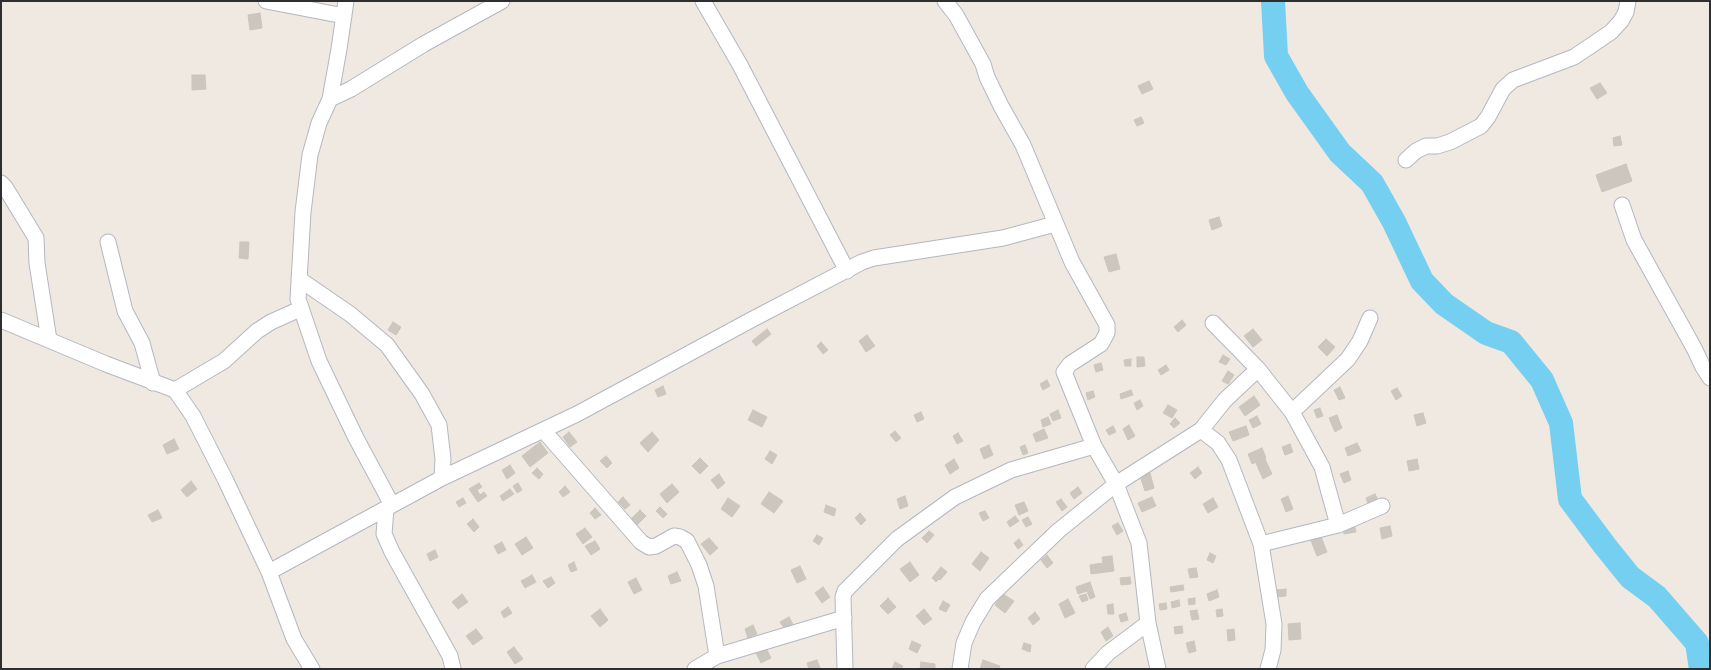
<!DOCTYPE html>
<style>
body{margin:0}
#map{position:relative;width:1711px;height:670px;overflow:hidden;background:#efe9e1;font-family:Montserrat,sans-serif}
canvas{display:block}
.frame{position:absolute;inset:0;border:2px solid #2e2e2e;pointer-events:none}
</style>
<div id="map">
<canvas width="1711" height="670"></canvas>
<div class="frame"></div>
</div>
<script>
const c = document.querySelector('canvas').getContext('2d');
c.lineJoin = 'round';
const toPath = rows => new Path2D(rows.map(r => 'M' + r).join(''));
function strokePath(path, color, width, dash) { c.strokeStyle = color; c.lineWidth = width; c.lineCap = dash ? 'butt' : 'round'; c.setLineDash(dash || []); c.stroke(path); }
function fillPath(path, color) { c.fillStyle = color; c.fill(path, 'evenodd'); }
strokePath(toPath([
 [1273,1,1276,56,1297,93,1340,153,1372,183,1394,222,1422,281,1444,304,1486,333,1511,342,1542,380,1561,423,1570,499,1605,546,1630,577,1657,597,1697,643,1701,669]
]), '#75cff0', 24);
const building = toPath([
 [260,13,262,28,250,30,248,15,260,13],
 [192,75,205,75,206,89,192,90,192,75],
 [1149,81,1153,89,1142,94,1138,86,1149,81],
 [1600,83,1607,93,1597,99,1590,88,1600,83],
 [1141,117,1144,123,1137,126,1134,120,1141,117],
 [1620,136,1622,145,1614,146,1613,138,1620,136],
 [1626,164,1632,181,1602,192,1596,175,1626,164],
 [1219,217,1222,226,1212,230,1209,220,1219,217],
 [240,242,249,242,248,259,239,258,240,242],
 [1116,254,1120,269,1109,272,1104,257,1116,254],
 [1182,320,1186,325,1178,332,1174,327,1182,320],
 [393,322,401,327,396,335,388,330,393,322],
 [767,329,771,334,756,346,752,341,767,329],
 [1253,329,1262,340,1253,347,1244,336,1253,329],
 [867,335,875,346,866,352,859,341,867,335],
 [1326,339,1335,347,1327,356,1318,347,1326,339],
 [821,342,828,350,823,354,817,346,821,342],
 [1223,355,1230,359,1226,365,1219,362,1223,355],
 [1137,357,1144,357,1145,366,1137,367,1137,357],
 [1131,359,1131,366,1125,366,1124,360,1131,359],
 [1101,363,1103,370,1096,372,1094,365,1101,363],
 [1166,365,1169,370,1161,375,1158,370,1166,365],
 [1228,371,1234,375,1228,384,1222,381,1228,371],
 [1047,380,1050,386,1043,390,1040,384,1047,380],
 [663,386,666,394,658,397,655,390,663,386],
 [1340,387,1345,398,1339,400,1334,390,1340,387],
 [1397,388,1402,396,1396,400,1391,391,1397,388],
 [1131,390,1133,395,1121,399,1120,394,1131,390],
 [1093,391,1095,397,1088,400,1086,393,1093,391],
 [1254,396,1260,405,1245,416,1239,407,1254,396],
 [1140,400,1143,406,1137,410,1134,403,1140,400],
 [1168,405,1177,410,1172,418,1163,413,1168,405],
 [1320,408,1323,416,1317,418,1314,410,1320,408],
 [753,410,767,417,762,427,748,420,753,410],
 [1058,410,1061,418,1053,421,1050,414,1058,410],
 [921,412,924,419,917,422,914,415,921,412],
 [1423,413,1426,423,1417,426,1414,415,1423,413],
 [1337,415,1342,428,1335,432,1329,418,1337,415],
 [1257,416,1261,424,1253,428,1249,420,1257,416],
 [1048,417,1051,424,1043,427,1041,420,1048,417],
 [1175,418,1180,423,1174,428,1170,424,1175,418],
 [1129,425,1135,436,1128,440,1123,429,1129,425],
 [1113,426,1116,432,1109,435,1106,430,1113,426],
 [1246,426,1249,435,1233,441,1229,432,1246,426],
 [1044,429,1048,438,1036,442,1033,434,1044,429],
 [895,431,901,438,896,442,890,435,895,431],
 [569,432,577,442,570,447,563,437,569,432],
 [652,432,659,440,648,452,640,443,652,432],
 [958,433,963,441,957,444,953,436,958,433],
 [174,439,179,449,167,454,163,445,174,439],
 [540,442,548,453,530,467,522,456,540,442],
 [1357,443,1361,451,1348,456,1345,448,1357,443],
 [1290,444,1293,452,1285,455,1282,447,1290,444],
 [989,445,993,455,984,459,980,449,989,445],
 [1025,445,1028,453,1023,455,1020,447,1025,445],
 [1262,448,1266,458,1252,464,1248,454,1262,448],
 [770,451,777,455,772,464,765,459,770,451],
 [606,456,612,463,607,468,600,461,606,456],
 [700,458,708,466,700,474,692,466,700,458],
 [954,459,959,468,950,474,945,465,954,459],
 [1265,459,1272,474,1263,479,1256,463,1265,459],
 [1417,459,1419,469,1409,471,1407,461,1417,459],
 [510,465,515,473,507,479,502,470,510,465],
 [1198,467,1202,473,1195,479,1190,473,1198,467],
 [537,468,543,474,539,479,532,473,537,468],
 [1348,471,1351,480,1344,483,1340,474,1348,471],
 [1150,473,1154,488,1145,491,1140,476,1150,473],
 [719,474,725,483,718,489,711,480,719,474],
 [191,481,197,489,187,497,181,490,191,481],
 [479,483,482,487,477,490,480,495,484,492,487,496,478,502,469,489,479,483],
 [518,483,522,490,517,493,513,486,518,483],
 [672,484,679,492,667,503,660,494,672,484],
 [565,486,570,492,563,497,559,492,565,486],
 [1078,487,1082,493,1074,499,1070,493,1078,487],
 [510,489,514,494,503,501,500,496,510,489],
 [769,492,783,501,774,513,761,504,769,492],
 [1375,494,1379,502,1369,506,1366,498,1375,494],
 [905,496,908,506,900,509,897,499,905,496],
 [1288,496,1293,509,1286,512,1281,499,1288,496],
 [623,497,630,505,625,509,618,502,623,497],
 [1152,497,1156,506,1142,512,1138,503,1152,497],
 [463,498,466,503,459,507,456,502,463,498],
 [728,498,740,506,732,517,721,509,728,498],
 [1213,498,1218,507,1208,513,1203,504,1213,498],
 [1061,499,1067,507,1062,511,1056,502,1061,499],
 [1024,502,1028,511,1019,515,1015,505,1024,502],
 [826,505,836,509,834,516,824,512,826,505],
 [660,507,667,514,663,518,656,511,660,507],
 [595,508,601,515,595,519,590,513,595,508],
 [158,510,162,518,152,522,148,515,158,510],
 [640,510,646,516,637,525,631,519,640,510],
 [985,511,989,518,983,521,979,513,985,511],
 [860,513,866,520,861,525,855,518,860,513],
 [1015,516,1019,521,1010,527,1007,522,1015,516],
 [1028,517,1032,524,1026,527,1022,520,1028,517],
 [473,519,479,527,474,532,467,524,473,519],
 [1118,523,1123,531,1117,535,1112,526,1118,523],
 [1354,523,1356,532,1344,534,1342,526,1354,523],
 [1390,526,1392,536,1382,539,1380,528,1390,526],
 [585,528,592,537,583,544,576,534,585,528],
 [929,531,934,535,927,543,922,538,929,531],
 [1320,534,1327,552,1317,556,1310,538,1320,534],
 [817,535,823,538,819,545,813,541,817,535],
 [526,537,533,548,522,555,515,544,526,537],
 [709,538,718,548,710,555,701,544,709,538],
 [1019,539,1023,545,1018,549,1014,543,1019,539],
 [595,541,600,549,591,555,585,546,595,541],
 [502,542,506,550,498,554,494,546,502,542],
 [435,550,438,557,430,561,427,554,435,550],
 [981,552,989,558,980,571,972,564,981,552],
 [1210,553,1216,556,1213,563,1207,560,1210,553],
 [1047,555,1053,563,1047,568,1041,560,1047,555],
 [1112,556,1114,571,1091,574,1090,565,1103,563,1102,557,1112,556],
 [574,562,577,570,571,572,568,565,574,562],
 [910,562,919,575,910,582,900,569,910,562],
 [800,566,806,579,797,583,791,570,800,566],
 [941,567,947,572,940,580,939,579,936,582,932,578,941,567],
 [1196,568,1198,577,1190,578,1188,569,1196,568],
 [677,572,681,581,671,584,668,576,677,572],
 [532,575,536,582,525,588,521,581,532,575],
 [551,577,555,583,548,588,543,581,551,577],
 [1130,577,1131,584,1121,585,1120,578,1130,577],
 [636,578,642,590,634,594,628,582,636,578],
 [1090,582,1095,597,1090,599,1087,591,1078,594,1076,587,1090,582],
 [1183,585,1184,590,1171,592,1170,587,1183,585],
 [823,587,830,597,822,603,815,593,823,587],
 [1286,589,1286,596,1276,597,1276,590,1286,589],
 [1217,590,1219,597,1209,601,1207,594,1217,590],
 [462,594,468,602,458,609,452,602,462,594],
 [1003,594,1014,601,1005,613,995,605,1003,594],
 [1086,594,1088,600,1082,602,1079,596,1086,594],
 [888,598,896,607,888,614,880,606,888,598],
 [1195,598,1195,604,1189,605,1188,599,1195,598],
 [1068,599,1075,613,1065,618,1059,604,1068,599],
 [1179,600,1180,606,1172,608,1171,602,1179,600],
 [943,601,950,605,946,612,939,609,943,601],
 [1166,603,1167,609,1160,610,1159,604,1166,603],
 [1113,604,1114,614,1108,614,1107,605,1113,604],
 [508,607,512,613,504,618,501,612,508,607],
 [600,609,608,620,600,627,591,616,600,609],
 [924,609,932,619,924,625,916,616,924,609],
 [1222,609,1223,616,1217,617,1216,610,1222,609],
 [1197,610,1199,619,1192,620,1190,611,1197,610],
 [1035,612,1040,619,1033,625,1028,618,1035,612],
 [1126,613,1128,620,1121,622,1119,615,1126,613],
 [789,617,794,626,786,631,780,622,789,617],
 [1300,623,1301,639,1289,640,1288,624,1300,623],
 [753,625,757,634,748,638,745,629,753,625],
 [1182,626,1183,633,1175,634,1174,627,1182,626],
 [1108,627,1113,636,1106,641,1101,632,1108,627],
 [476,629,483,638,473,645,466,636,476,629],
 [1234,629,1235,640,1228,641,1227,630,1234,629],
 [912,641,921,645,917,653,909,649,912,641],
 [1194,641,1196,651,1189,653,1186,643,1194,641],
 [1024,643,1031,645,1030,652,1022,649,1024,643],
 [514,647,523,659,515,664,507,652,514,647],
 [766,648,771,658,761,663,756,653,766,648],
 [817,660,820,668,809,669,807,663,817,660],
 [983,660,1000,666,999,669,980,669,983,660],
 [895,662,903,666,901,669,892,669,895,662],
 [921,662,935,664,935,669,920,669,921,662]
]);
fillPath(building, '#cbc7bf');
strokePath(building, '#cbc5ba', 1);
const minor = toPath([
 [266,1,344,16],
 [346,1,339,49,330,99,319,123,310,155,303,212,298,299,319,361,356,438,392,505],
 [703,1,740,65,847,271],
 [945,1,956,15,983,64,987,77,1001,106,1023,145,1072,262,1107,325,1107,333,1101,344,1070,364,1064,372,1094,446,1116,484,1139,543,1148,623,1158,669],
 [330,99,351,89,424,44,502,1],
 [1406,160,1416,151,1426,146,1437,146,1450,142,1481,126,1488,117,1503,89,1513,80,1574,57,1611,32,1621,21,1626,12,1628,1],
 [1,183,5,187,36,238,37,263,49,340],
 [1622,205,1634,240,1694,348,1703,367,1710,378],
 [108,242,125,311,142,343,153,383],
 [299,279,350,314,387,345,422,394,439,425,443,459,442,478],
 [1,320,106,364,175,390,193,416,225,479,269,572,294,639,312,669],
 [1213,323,1258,369,1292,412,1322,467,1338,525],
 [175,390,224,361,257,331,271,322,300,309],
 [1292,412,1348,359,1360,341,1370,318],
 [1201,430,1218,443,1229,460,1261,544,1274,624,1273,650,1268,669],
 [544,431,641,542,649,547,656,546,674,536,680,537,687,541,699,565,706,586,717,656],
 [386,509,384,534,392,552,450,656,453,669],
 [1261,544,1338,525,1382,506],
 [269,572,442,478,577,414,751,320,862,262,874,258,1003,238,1055,224],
 [695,669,717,656,844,618],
 [845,669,843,597,845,591,897,539,955,497,1011,470,1094,446],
 [960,669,964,643,973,622,987,599,1058,531,1116,484,1201,430,1225,400,1258,369],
 [1093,669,1108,653,1148,623]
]);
strokePath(minor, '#b4b7c1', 17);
strokePath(minor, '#fff', 15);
</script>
